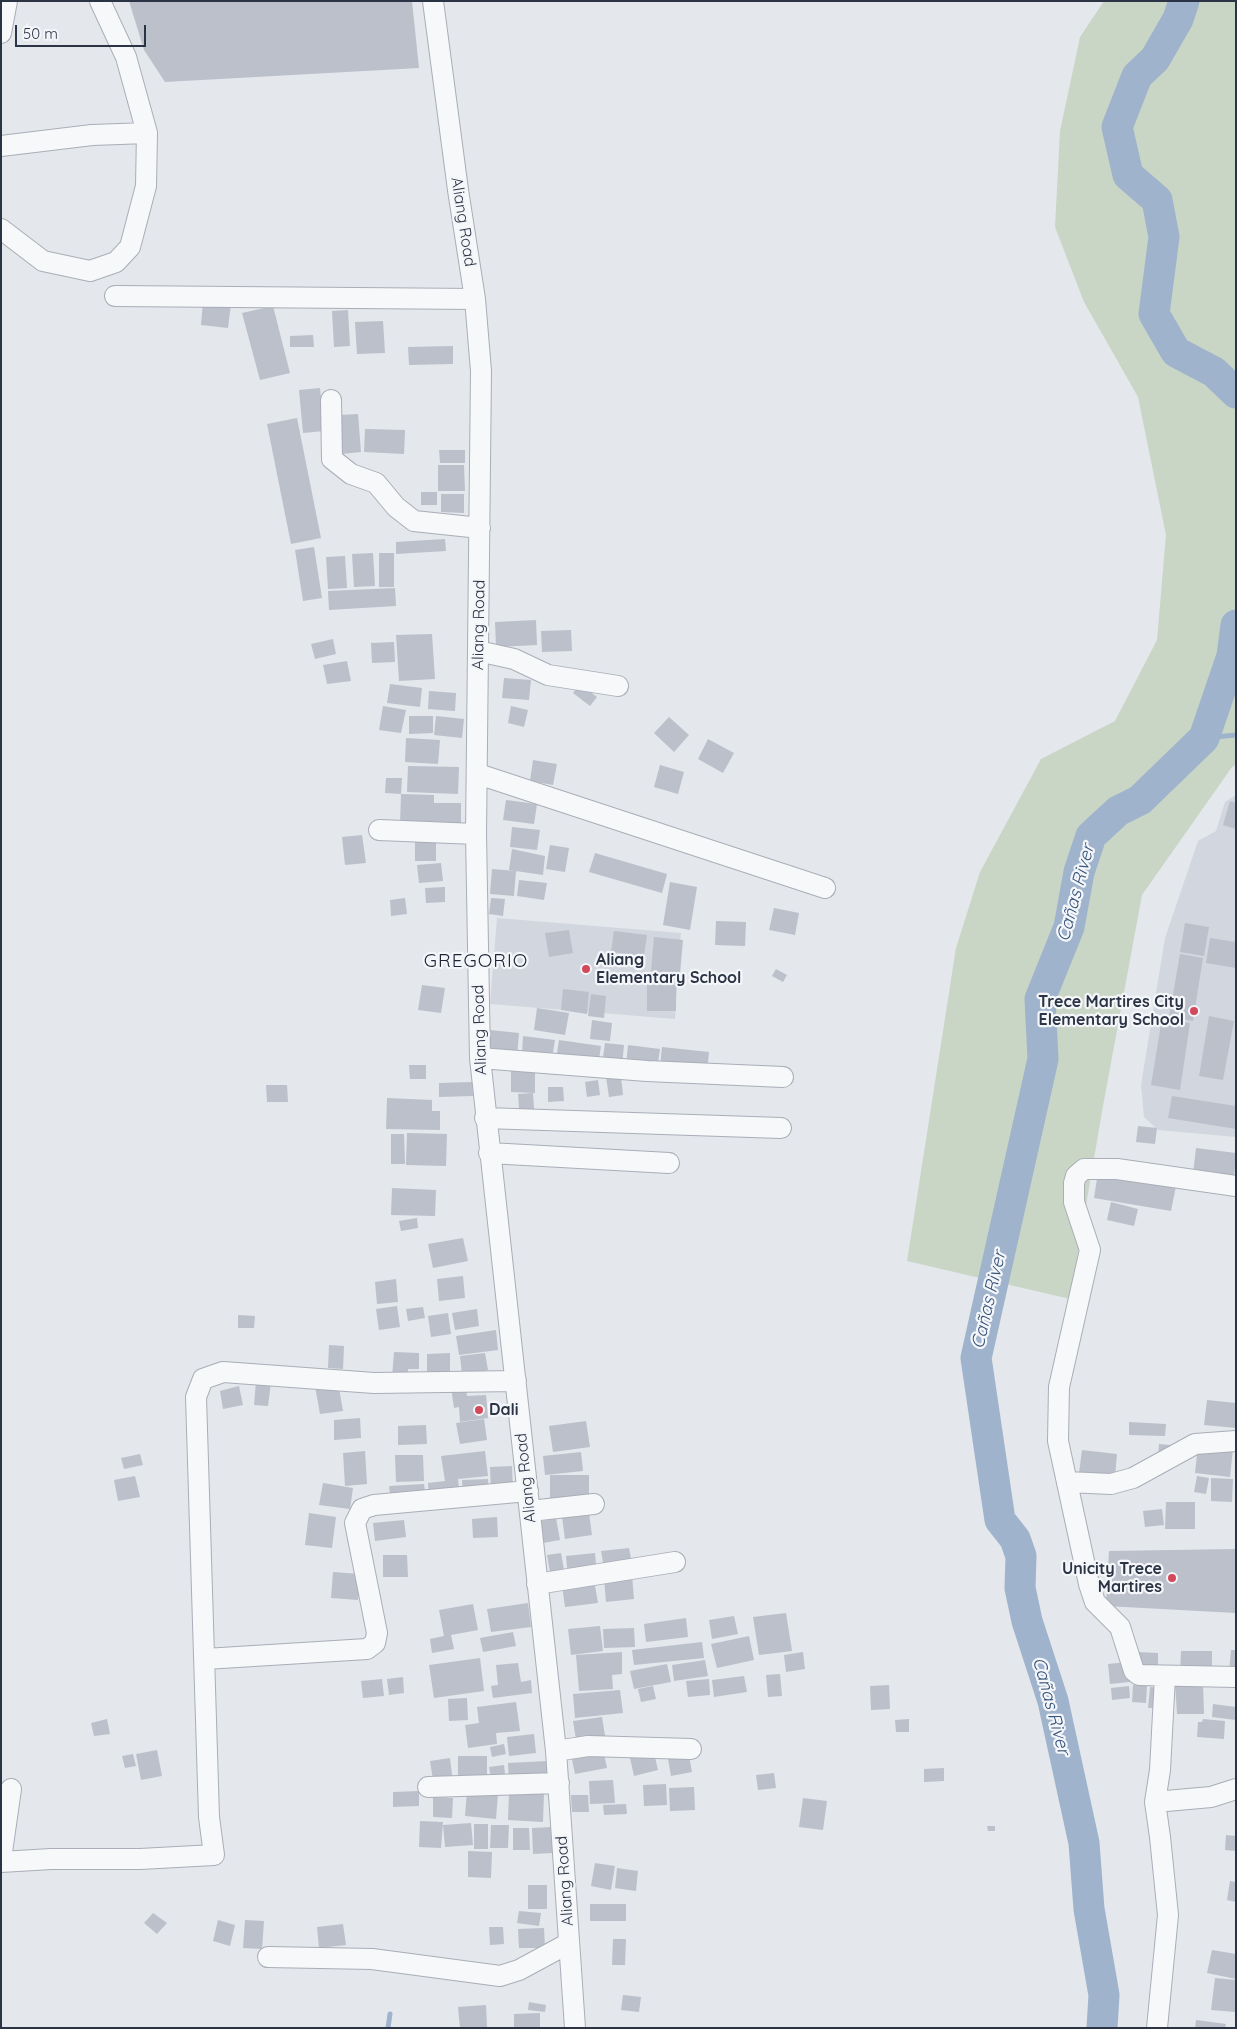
<!DOCTYPE html>
<meta charset="utf-8">
<style>
body{margin:0}
#map{position:relative;width:1237px;height:2029px;overflow:hidden;background:#e4e7ec;font-family:Quicksand,sans-serif}
canvas{display:block}
.frame{position:absolute;inset:0;border:2px solid #2b3445;pointer-events:none}
.scale{position:absolute;left:15px;top:25px;width:131px;height:22px;box-sizing:border-box;border:2px solid #2b3445;border-top:0;padding-left:6px;font-size:15px;line-height:18px;white-space:nowrap;color:#2b3445;-webkit-text-stroke:4px #f4f6f9;paint-order:stroke}
</style>
<div id="map">
<canvas width="1237" height="2029"></canvas>
<div class="frame"></div>
<div class="scale">50 m</div>
</div>
<script>
const c = document.querySelector('canvas').getContext('2d');
c.lineJoin = 'round';
function fillPath(path, color) { c.fillStyle = color; c.fill(path, 'evenodd'); }
const toPath = rows => new Path2D(rows.map(r => 'M' + r).join(''));
function strokePath(path, color, width, dash) { c.strokeStyle = color; c.lineWidth = width; c.lineCap = dash ? 'butt' : 'round'; c.setLineDash(dash || []); c.stroke(path); }
function drawText(font, color, halo, rows, align = 'center') {
  c.font = font + ' Quicksand,sans-serif'; c.lineWidth = 4.5; c.setLineDash([]); c.textBaseline = 'middle'; c.strokeStyle = halo; c.fillStyle = color; for (const [text, x, y, turn = 0] of rows) {
    c.save(); c.translate(x, y); c.rotate((+turn || 0) * Math.PI / 180); c.textAlign = isNaN(turn) ? turn : align; if (halo) c.strokeText(text, 0, 0); c.fillText(text, 0, 0); c.restore();
  }
}
fillPath(toPath([
 [1236,795,1236,1137,1158,1130,1144,1117,1141,1085,1165,938,1198,841,1216,831,1225,802],
 [497,918,681,933,675,1019,490,1004]
]), '#d2d6de');
fillPath(toPath([
 [1104,1,1236,1,1236,765,1232,767,1142,895,1103,1106,1070,1299,907,1261,956,948,980,872,1041,759,1115,721,1157,640,1166,535,1138,397,1084,302,1055,227,1060,131,1080,37]
]), '#c9d6c5');
strokePath(toPath([
 [1204,738,1236,735],
 [388,2028,390,2014]
]), '#9fb4cc', 5);
strokePath(toPath([
 [1184,1,1178,19,1155,59,1137,76,1117,127,1128,175,1157,200,1164,237,1154,314,1176,352,1214,372,1236,393],
 [1102,2028,1104,1995,1089,1909,1084,1843,1053,1701,1027,1621,1020,1588,1021,1556,1015,1539,1000,1520,976,1358,1043,1059,1040,999,1069,927,1079,872,1091,836,1118,811,1140,800,1204,738,1232,656,1236,625]
]), '#9fb4cc', 31);
fillPath(toPath([
 [129,1,412,1,419,68,165,82,144,50],
 [203,301,231,304,228,328,201,325],
 [273,306,290,373,260,380,242,313],
 [348,310,350,346,334,347,332,311],
 [383,321,385,353,357,354,355,322],
 [313,335,314,347,290,347,290,336],
 [453,346,453,364,409,365,408,347],
 [320,388,324,431,303,433,299,390],
 [358,414,361,452,342,454,339,415],
 [297,418,321,538,291,544,267,424],
 [365,429,405,430,404,454,364,452],
 [439,450,465,450,465,463,440,463],
 [438,465,464,465,465,491,438,491],
 [421,492,437,492,437,505,421,505],
 [441,494,464,494,464,513,441,512],
 [445,539,446,551,396,554,396,542],
 [314,547,322,598,303,601,295,550],
 [373,553,375,586,354,587,352,554],
 [379,553,394,553,394,587,379,587],
 [345,556,347,588,328,589,326,557],
 [395,588,396,606,329,610,328,591],
 [536,620,537,645,496,647,495,622],
 [571,630,572,651,542,652,541,631],
 [432,634,435,679,399,681,396,635],
 [333,639,336,654,315,659,311,644],
 [394,642,395,662,372,663,371,643],
 [347,661,351,681,327,684,323,665],
 [504,678,531,680,529,700,502,698],
 [390,684,422,688,420,707,387,703],
 [580,684,597,697,590,706,573,693],
 [429,691,456,693,455,711,428,709],
 [383,706,406,710,401,733,379,730],
 [511,706,528,710,524,727,508,723],
 [409,716,433,716,433,733,409,734],
 [436,716,464,719,462,738,434,735],
 [669,717,689,735,674,752,654,733],
 [406,738,440,740,438,764,405,762],
 [708,739,734,753,723,773,698,759],
 [533,760,557,764,553,785,530,781],
 [660,765,684,772,678,794,654,787],
 [408,766,459,767,458,794,407,792],
 [386,778,402,778,401,794,385,793],
 [401,794,434,795,434,803,461,803,461,827,400,826],
 [506,800,537,804,534,824,503,820],
 [1230,801,1236,803,1236,829,1223,825],
 [512,827,540,830,537,850,510,847],
 [362,835,366,863,345,865,342,837],
 [415,842,436,842,436,861,415,861],
 [550,845,569,848,565,872,546,869],
 [512,849,545,856,543,875,509,870],
 [595,853,667,874,662,893,589,872],
 [441,863,443,881,419,883,417,865],
 [492,869,516,871,514,896,490,894],
 [519,880,547,883,544,900,517,896],
 [670,882,697,887,690,930,663,925],
 [445,887,445,902,426,903,425,888],
 [405,898,407,914,391,916,390,900],
 [491,898,505,899,503,916,489,914],
 [774,908,799,913,795,935,769,930],
 [716,921,746,922,745,946,715,945],
 [1185,923,1209,927,1204,956,1180,952],
 [569,930,573,953,549,957,545,933],
 [614,931,647,935,644,956,611,952],
 [654,937,683,940,680,974,651,971],
 [1210,938,1236,942,1236,968,1206,963],
 [1180,954,1203,958,1193,1021,1169,1017],
 [776,969,787,975,783,982,772,976],
 [422,985,445,988,441,1013,418,1010],
 [647,985,676,985,676,1011,647,1011],
 [563,989,589,992,587,1014,561,1010],
 [591,994,606,996,604,1018,588,1016],
 [537,1008,569,1013,565,1035,534,1030],
 [1209,1016,1234,1021,1223,1080,1199,1076],
 [1162,1018,1190,1023,1180,1090,1151,1085],
 [592,1020,612,1023,610,1041,590,1039],
 [490,1030,519,1033,517,1057,488,1054],
 [523,1036,555,1040,552,1058,522,1055],
 [559,1040,601,1046,598,1066,556,1060],
 [605,1043,624,1045,622,1066,602,1064],
 [628,1045,660,1049,657,1069,626,1066],
 [662,1047,709,1052,707,1072,660,1067],
 [409,1065,426,1065,426,1079,410,1079],
 [511,1069,535,1069,535,1093,511,1092],
 [621,1076,623,1095,609,1097,606,1077],
 [598,1080,600,1095,587,1097,585,1082],
 [472,1082,473,1096,439,1097,439,1083],
 [266,1085,287,1085,288,1102,267,1102],
 [548,1087,563,1087,564,1101,548,1102],
 [533,1093,534,1109,519,1109,518,1094],
 [1172,1096,1236,1106,1236,1129,1168,1118],
 [387,1098,432,1100,432,1111,440,1111,440,1130,386,1129],
 [1138,1126,1157,1128,1155,1144,1136,1142],
 [407,1133,447,1134,446,1166,406,1165],
 [391,1134,404,1134,405,1164,391,1164],
 [1196,1148,1236,1153,1234,1180,1193,1174],
 [1098,1172,1176,1186,1171,1211,1094,1198],
 [392,1188,436,1190,435,1216,391,1215],
 [1111,1202,1138,1209,1134,1226,1107,1220],
 [417,1218,418,1228,401,1231,399,1221],
 [463,1238,468,1261,433,1268,428,1244],
 [463,1276,465,1298,439,1301,437,1279],
 [396,1279,398,1302,377,1304,375,1282],
 [397,1306,400,1327,379,1330,376,1309],
 [423,1307,425,1318,408,1321,406,1309],
 [477,1309,479,1326,455,1330,452,1313],
 [448,1313,451,1334,431,1337,428,1316],
 [238,1315,255,1316,254,1328,238,1328],
 [496,1330,498,1350,459,1355,456,1336],
 [329,1345,344,1346,343,1369,328,1368],
 [394,1352,419,1353,419,1369,408,1369,408,1379,392,1378],
 [450,1353,450,1374,427,1374,427,1354],
 [485,1353,488,1370,462,1374,460,1356],
 [256,1381,271,1383,268,1406,254,1405],
 [338,1382,343,1411,320,1414,315,1386],
 [466,1385,467,1396,486,1395,488,1418,460,1422,459,1407,454,1408,451,1387],
 [239,1386,243,1405,223,1409,220,1391],
 [1207,1400,1236,1403,1236,1428,1204,1425],
 [360,1418,361,1438,334,1440,334,1420],
 [484,1419,487,1440,460,1444,456,1423],
 [586,1421,590,1447,553,1452,549,1426],
 [1129,1422,1166,1424,1165,1436,1129,1435],
 [426,1425,427,1444,398,1445,398,1426],
 [1159,1444,1170,1445,1169,1458,1158,1457],
 [1198,1445,1233,1449,1230,1477,1195,1473],
 [1082,1450,1117,1454,1115,1477,1079,1473],
 [365,1451,367,1484,345,1486,343,1453],
 [485,1451,488,1476,458,1479,460,1496,429,1499,428,1483,445,1481,441,1456],
 [581,1452,583,1471,545,1475,543,1456],
 [140,1454,143,1465,124,1469,121,1458],
 [395,1455,423,1455,424,1481,396,1482],
 [512,1466,513,1491,491,1492,490,1467],
 [550,1475,589,1475,589,1504,550,1504],
 [135,1476,140,1497,118,1501,114,1480],
 [1197,1476,1209,1478,1206,1494,1194,1492],
 [1211,1478,1233,1479,1232,1502,1211,1501],
 [488,1479,489,1493,463,1494,462,1480],
 [323,1483,353,1488,350,1509,319,1505],
 [424,1484,426,1500,391,1503,389,1486],
 [1166,1502,1195,1502,1195,1529,1165,1529],
 [1162,1509,1164,1525,1145,1527,1143,1511],
 [309,1513,336,1517,332,1548,305,1545],
 [589,1513,592,1535,565,1539,562,1517],
 [497,1517,498,1537,473,1538,472,1519],
 [556,1518,560,1540,543,1543,539,1522],
 [404,1520,406,1537,375,1541,373,1523],
 [629,1548,632,1564,604,1568,601,1551],
 [1236,1549,1236,1613,1106,1606,1109,1551],
 [561,1553,565,1575,551,1578,547,1555],
 [595,1553,597,1574,568,1578,566,1556],
 [383,1555,407,1555,408,1577,383,1577],
 [333,1572,360,1574,358,1600,331,1598],
 [632,1575,634,1599,606,1602,604,1578],
 [594,1580,598,1603,565,1607,562,1585],
 [528,1603,531,1627,491,1632,487,1609],
 [473,1604,478,1630,451,1635,454,1649,432,1653,430,1639,444,1636,439,1610],
 [786,1613,792,1651,759,1655,753,1617],
 [734,1616,738,1634,712,1639,709,1620],
 [686,1618,688,1637,646,1642,644,1624],
 [600,1626,603,1651,571,1655,568,1629],
 [634,1628,635,1647,604,1648,603,1629],
 [513,1632,516,1646,483,1652,480,1638],
 [749,1636,754,1660,717,1668,711,1644],
 [702,1642,704,1658,634,1665,632,1650],
 [1231,1650,1236,1650,1236,1674,1229,1673],
 [1181,1651,1212,1651,1212,1672,1180,1674],
 [622,1652,622,1674,612,1675,613,1689,579,1691,576,1655],
 [803,1652,805,1669,786,1672,784,1655],
 [1138,1652,1158,1653,1158,1671,1138,1670],
 [480,1658,484,1691,434,1698,429,1665],
 [705,1660,708,1676,674,1681,672,1665],
 [1127,1662,1130,1682,1110,1684,1108,1664],
 [518,1663,521,1682,531,1680,532,1693,493,1698,491,1686,498,1685,496,1665],
 [667,1664,671,1682,634,1689,630,1671],
 [780,1674,782,1696,768,1697,766,1675],
 [744,1676,747,1692,714,1697,712,1680],
 [403,1677,404,1693,389,1695,387,1679],
 [382,1679,384,1696,363,1698,361,1681],
 [709,1679,710,1695,688,1697,686,1681],
 [1175,1683,1203,1683,1204,1714,1177,1714],
 [889,1685,890,1709,871,1710,870,1686],
 [1133,1685,1147,1686,1146,1703,1132,1702],
 [653,1686,656,1699,641,1702,638,1689],
 [1129,1686,1130,1698,1112,1700,1111,1688],
 [1150,1687,1161,1688,1158,1708,1148,1708],
 [620,1690,623,1713,575,1718,573,1694],
 [467,1698,468,1720,449,1721,448,1699],
 [516,1702,520,1731,496,1733,497,1744,468,1748,465,1725,479,1723,477,1707],
 [1213,1704,1236,1707,1236,1720,1212,1717],
 [602,1717,606,1742,577,1746,573,1721],
 [107,1719,110,1734,94,1736,91,1723],
 [909,1719,909,1732,896,1732,895,1720],
 [1203,1719,1225,1721,1224,1739,1197,1737,1198,1722,1202,1722],
 [534,1734,536,1753,509,1756,507,1737],
 [504,1744,506,1754,492,1757,490,1747],
 [603,1749,607,1768,575,1774,571,1755],
 [157,1750,162,1776,141,1780,136,1754],
 [654,1753,658,1770,634,1776,630,1758],
 [133,1754,136,1766,125,1768,122,1756],
 [458,1756,487,1756,487,1785,458,1785],
 [689,1756,692,1772,671,1776,668,1759],
 [450,1758,453,1783,434,1786,430,1761],
 [547,1761,548,1781,509,1783,508,1763],
 [504,1765,506,1782,492,1784,489,1767],
 [944,1768,944,1781,924,1782,924,1769],
 [774,1773,776,1788,758,1790,756,1775],
 [613,1780,615,1803,590,1804,589,1781],
 [666,1784,667,1805,644,1806,643,1785],
 [694,1787,695,1810,670,1811,669,1788],
 [419,1791,419,1806,393,1807,393,1792],
 [467,1791,498,1794,496,1819,465,1816],
 [509,1792,544,1793,543,1822,508,1820],
 [571,1795,588,1795,589,1812,572,1812],
 [433,1797,453,1798,452,1818,433,1817],
 [803,1798,827,1801,823,1830,799,1827],
 [626,1804,627,1814,604,1815,603,1805],
 [420,1821,443,1822,441,1848,419,1847],
 [471,1823,473,1845,445,1847,443,1825],
 [474,1824,488,1824,488,1849,474,1849],
 [491,1825,509,1825,508,1848,490,1848],
 [987,1826,995,1826,995,1831,988,1831],
 [552,1827,552,1853,533,1854,532,1828],
 [513,1828,529,1828,530,1850,513,1850],
 [1226,1835,1236,1836,1236,1851,1225,1850],
 [468,1851,492,1852,491,1878,468,1877],
 [595,1863,615,1866,611,1890,591,1886],
 [617,1868,638,1871,636,1891,615,1888],
 [1230,1881,1236,1882,1236,1902,1227,1900],
 [528,1885,547,1885,547,1909,528,1909],
 [590,1904,626,1904,626,1921,590,1921],
 [519,1911,541,1913,539,1926,517,1923],
 [153,1913,167,1923,157,1934,144,1923],
 [218,1920,235,1925,230,1946,213,1941],
 [245,1920,264,1921,262,1949,243,1948],
 [343,1924,346,1945,319,1948,317,1927],
 [489,1927,503,1927,504,1944,490,1945],
 [544,1928,545,1948,519,1948,518,1929],
 [613,1939,626,1939,625,1965,612,1965],
 [1212,1950,1236,1954,1236,1979,1207,1973],
 [1215,1978,1236,1980,1236,2012,1211,2010],
 [623,1995,641,1997,639,2012,621,2010],
 [529,2002,546,2005,545,2012,528,2010],
 [486,2005,487,2027,460,2028,458,2007],
 [540,2013,540,2028,514,2028,514,2014],
 [1196,2020,1226,2024,1225,2028,1195,2028]
]), '#bbc0ca');
const minor = toPath([
 [433,1,458,190,475,299,481,371,476,834,480,1058,556,1751,575,2028],
 [1,33,7,1],
 [1,146,92,135,147,133],
 [1,229,43,261,90,271,116,262,130,247,146,186,147,133,126,57,100,1],
 [115,296,475,299],
 [331,400,332,459,351,474,376,483,396,507,414,521,480,528],
 [478,651,514,659,548,675,618,686],
 [478,774,825,888],
 [379,830,476,834],
 [480,1058,647,1071,783,1077],
 [485,1118,781,1128],
 [489,1153,669,1163],
 [1236,1186,1117,1169,1084,1169,1076,1176,1074,1183,1074,1202,1090,1250,1059,1387,1058,1441,1089,1584,1095,1602,1120,1627,1134,1671,1139,1675,1236,1677],
 [1067,1482,1111,1484,1133,1478,1195,1444,1236,1441],
 [530,1511,594,1504],
 [537,1584,675,1562],
 [205,1659,367,1649,375,1643,377,1633,355,1523,362,1509,374,1505,528,1491],
 [556,1751,588,1746,691,1749],
 [428,1787,559,1783],
 [1155,1802,1160,1770,1165,1676],
 [1,1859,11,1789],
 [1,1862,51,1859,140,1859,214,1855,209,1817,196,1397,203,1379,223,1372,374,1383,516,1381],
 [268,1957,372,1959,500,1976,519,1970,569,1943],
 [1157,2028,1168,1915,1160,1837,1155,1802,1211,1797,1236,1789]
]);
strokePath(minor, '#a9aeb7', 22);
strokePath(minor, '#f7f8fa', 20);
for (const [x, y, r, color] of [
 [586,969,5,"#d1495b"],
 [1194,1011,5,"#d1495b"],
 [479,1410,5,"#d1495b"],
 [1172,1578,5,"#d1495b"]
]) { const dot = new Path2D(); dot.arc(x, y, r, 0, 2 * Math.PI); c.fillStyle = color; c.fill(dot); strokePath(dot, '#f4f6f9', 2); }
drawText('16px', '#2b3445', '#f4f6f9', [
 ["Aliang Road",463,222,81],
 ["Aliang Road",479,625,-89],
 ["Aliang Road",480,1030,-92],
 ["Aliang Road",526,1478,-96],
 ["Aliang Road",565,1881,-94]
]);
drawText('bold 16px', '#2b3445', '#f4f6f9', [
 ["Aliang",596,960],
 ["Elementary School",596,978],
 ["Trece Martires City",1184,1002,"right"],
 ["Elementary School",1184,1020,"right"],
 ["Dali",489,1410],
 ["Unicity Trece",1162,1569,"right"],
 ["Martires",1162,1587,"right"]
], 'left');
drawText('italic 18px', '#34527a', '#f4f6f9', [
 ["Cañas River",1076,893,-75],
 ["Cañas River",989,1300,-77],
 ["Cañas River",1051,1706,75]
]);
c.letterSpacing = '1px';
drawText('19px', '#1d2536', '#f4f6f9', [
 ["GREGORIO",476,961]
]);
c.letterSpacing = '0px';
</script>
